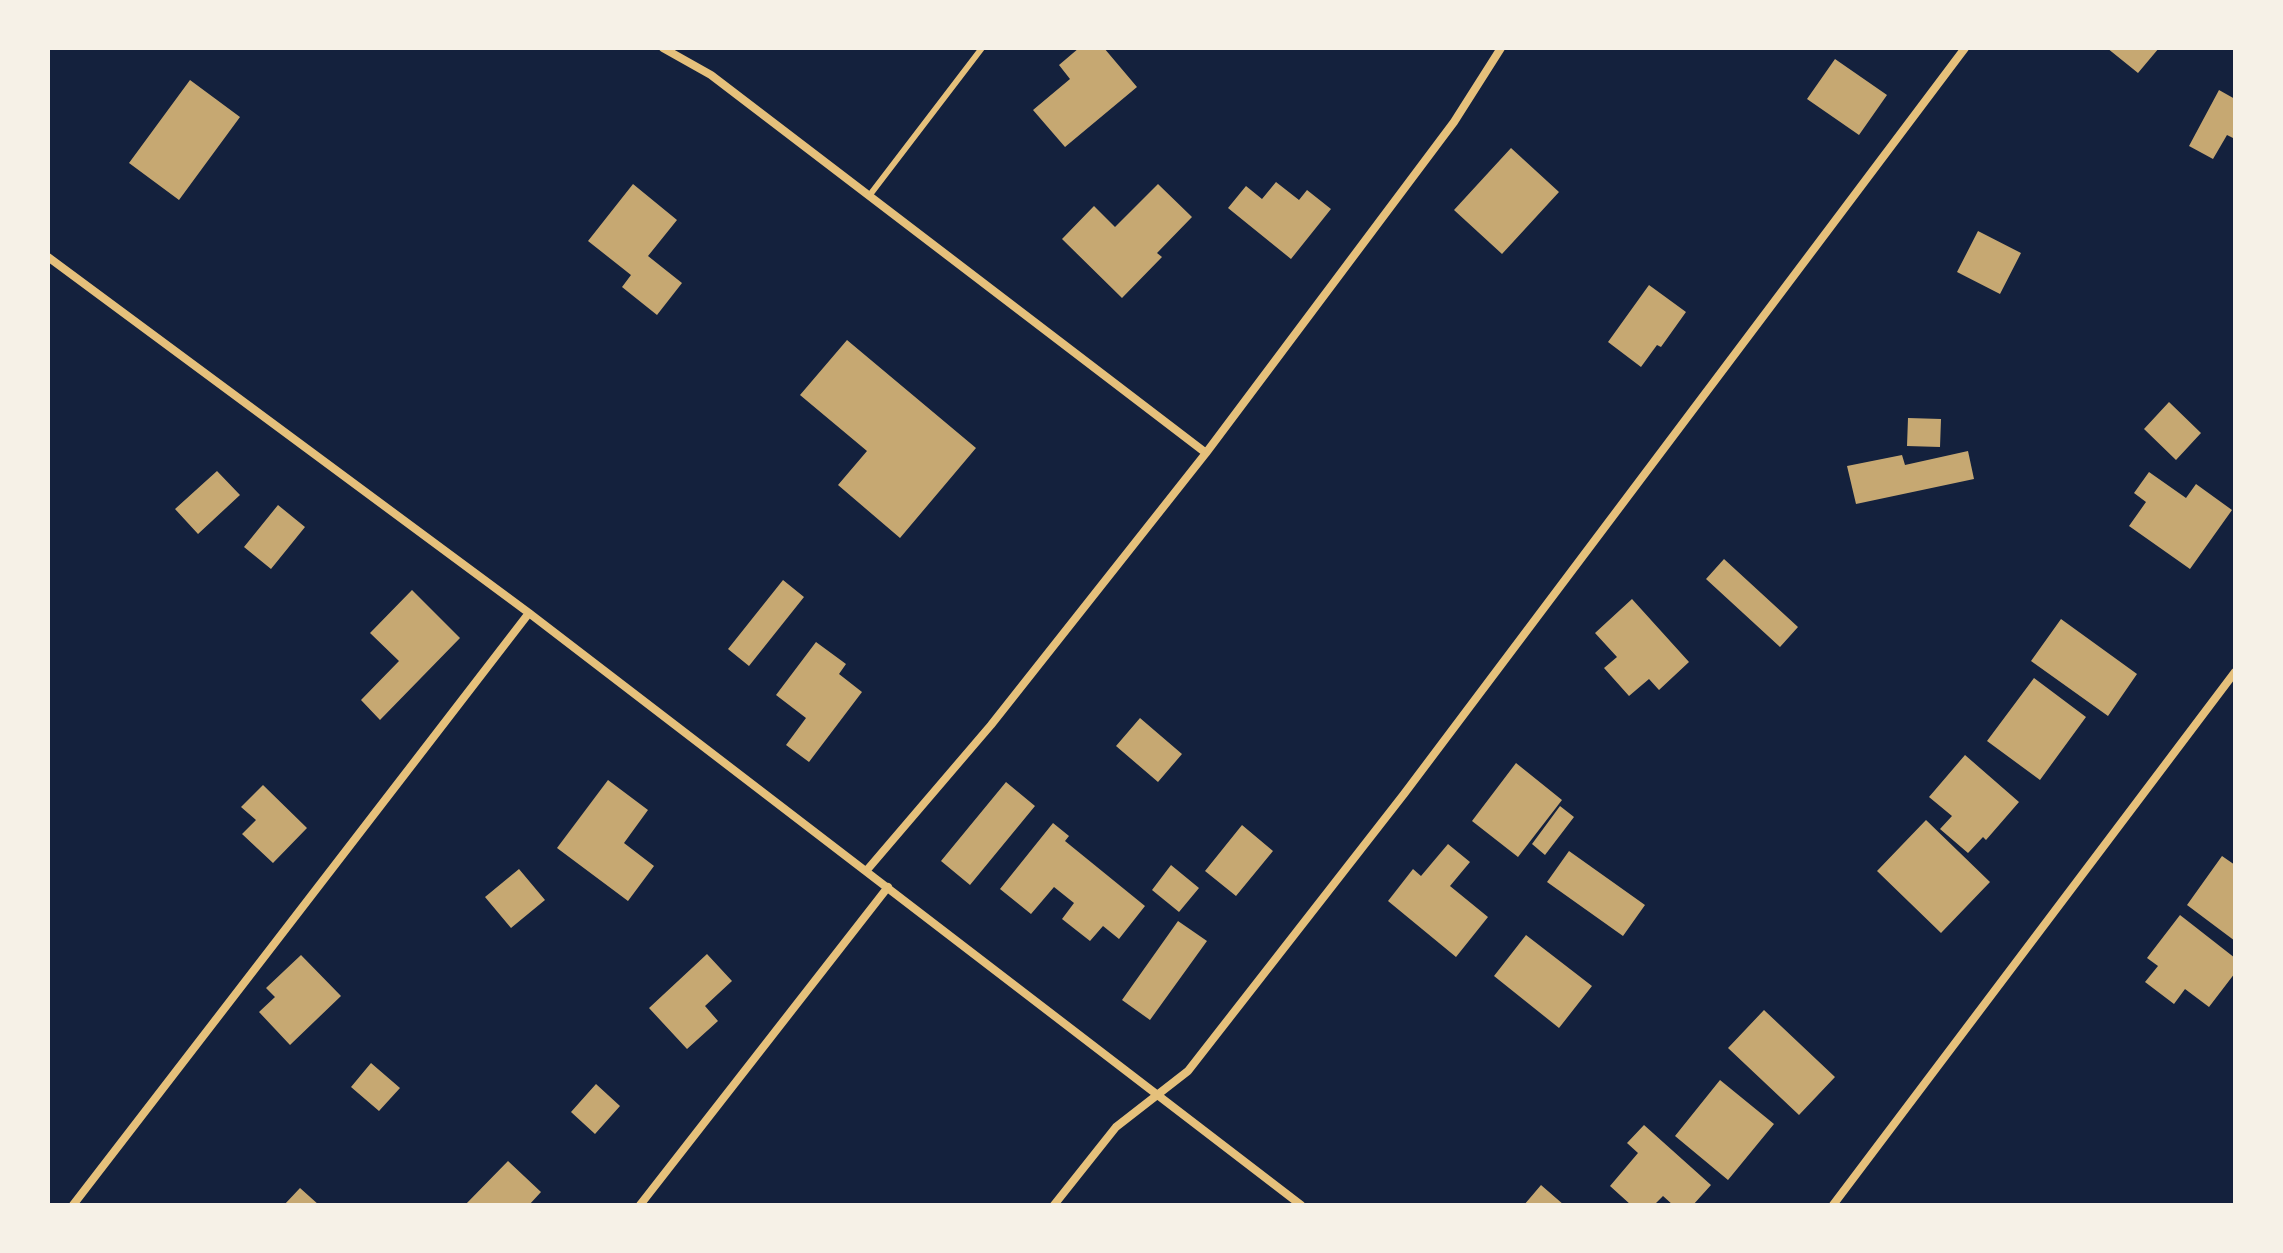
<!DOCTYPE html>
<style>
body{margin:0}
#map{position:relative;width:2283px;height:1253px;overflow:hidden;background:#14213d;font-family:"Golos Text",sans-serif}
canvas{display:block}
.frame{position:absolute;inset:0;border:50px solid #f6f1e7;pointer-events:none}
</style>
<div id="map">
<canvas width="2283" height="1253"></canvas>
<div class="frame"></div>
</div>
<script>
const c = document.querySelector('canvas').getContext('2d');
c.lineJoin = 'round';
function fillPath(path, color) { c.fillStyle = color; c.fill(path, 'evenodd'); }
const toPath = rows => new Path2D(rows.map(r => 'M' + r).join(''));
function strokePath(path, color, width, dash) { c.strokeStyle = color; c.lineWidth = width; c.lineCap = dash ? 'butt' : 'round'; c.setLineDash(dash || []); c.stroke(path); }
fillPath(toPath([
 [1079,48,1104,48,1137,87,1065,147,1033,110,1070,79,1059,65],
 [2107,48,2159,48,2138,73],
 [1835,59,1887,95,1859,135,1807,99],
 [190,80,240,117,179,200,129,163],
 [2219,90,2235,99,2235,139,2227,135,2213,159,2189,146],
 [1511,148,1559,192,1502,254,1454,210],
 [1276,182,1299,200,1307,190,1331,209,1291,259,1228,208,1246,186,1262,199],
 [633,184,677,220,648,256,682,283,657,315,622,287,631,275,588,241],
 [1158,184,1192,217,1157,253,1162,257,1122,298,1062,239,1094,206,1115,227],
 [1978,231,2021,253,2000,294,1957,272],
 [1649,285,1686,312,1661,347,1657,345,1641,367,1608,342],
 [847,340,976,448,900,538,838,485,867,451,800,395],
 [2169,402,2201,433,2176,460,2144,429],
 [1908,418,1941,419,1940,447,1907,446],
 [1968,451,1974,479,1856,504,1847,466,1902,455,1905,465],
 [217,471,240,495,198,534,175,509],
 [2149,472,2186,498,2196,484,2232,510,2190,569,2129,526,2146,502,2134,493],
 [278,505,305,527,271,569,244,547],
 [1724,559,1798,627,1780,647,1706,579],
 [783,580,804,597,749,666,728,649],
 [412,590,460,638,380,720,361,700,399,661,370,633],
 [1632,599,1689,662,1659,690,1649,679,1629,696,1604,668,1617,657,1595,633],
 [2061,619,2137,674,2108,716,2031,661],
 [816,642,846,664,839,674,862,692,809,762,786,745,806,718,776,695],
 [2034,678,2086,717,2040,780,1987,741],
 [1140,718,1182,754,1158,782,1116,746],
 [1965,755,2019,802,1986,840,1983,837,1968,853,1940,829,1952,816,1929,797],
 [1516,763,1562,800,1518,857,1472,821],
 [608,780,648,810,624,843,654,866,628,901,557,848],
 [1006,782,1035,806,970,885,941,861],
 [263,785,307,828,273,863,242,834,256,820,241,807],
 [1560,806,1574,817,1545,855,1532,844],
 [1926,820,1990,882,1941,933,1877,871],
 [1053,823,1069,836,1065,841,1145,906,1119,939,1103,926,1090,941,1062,919,1074,903,1054,887,1031,914,1000,889],
 [1242,825,1273,851,1236,896,1205,871],
 [1448,844,1470,862,1450,886,1488,917,1456,957,1388,901,1413,869,1421,876],
 [1569,851,1645,905,1623,936,1547,882],
 [2222,856,2235,865,2235,941,2187,905],
 [1171,865,1199,888,1179,912,1152,890],
 [519,869,545,900,511,928,485,897],
 [2180,915,2235,958,2235,973,2209,1007,2185,989,2174,1004,2145,982,2158,966,2147,958],
 [1178,921,1207,941,1150,1020,1122,1000],
 [1526,935,1592,986,1559,1028,1494,976],
 [707,954,732,981,705,1006,718,1021,687,1049,649,1008],
 [301,955,341,996,290,1045,259,1012,275,997,266,988],
 [1764,1010,1835,1077,1799,1115,1728,1048],
 [371,1063,400,1088,379,1111,351,1087],
 [1720,1080,1774,1124,1728,1180,1675,1136],
 [596,1084,620,1106,595,1134,571,1112],
 [1644,1125,1711,1185,1693,1205,1673,1205,1663,1196,1654,1205,1631,1205,1610,1186,1638,1153,1627,1143],
 [508,1161,541,1192,529,1205,465,1205],
 [1541,1185,1564,1205,1524,1205],
 [300,1188,319,1205,284,1205]
]), '#c6a872');
strokePath(toPath([
 [869,196,982,48]
]), '#e5c07b', 6);
strokePath(toPath([
 [663,48,711,75,1206,453],
 [48,257,529,613,1301,1205],
 [867,870,991,725,1206,453,1454,122,1501,48],
 [73,1205,529,613],
 [640,1205,888,887],
 [1054,1205,1116,1127,1188,1071,1404,794,1965,48],
 [1833,1205,2235,672]
]), '#e5c07b', 8);
</script>
